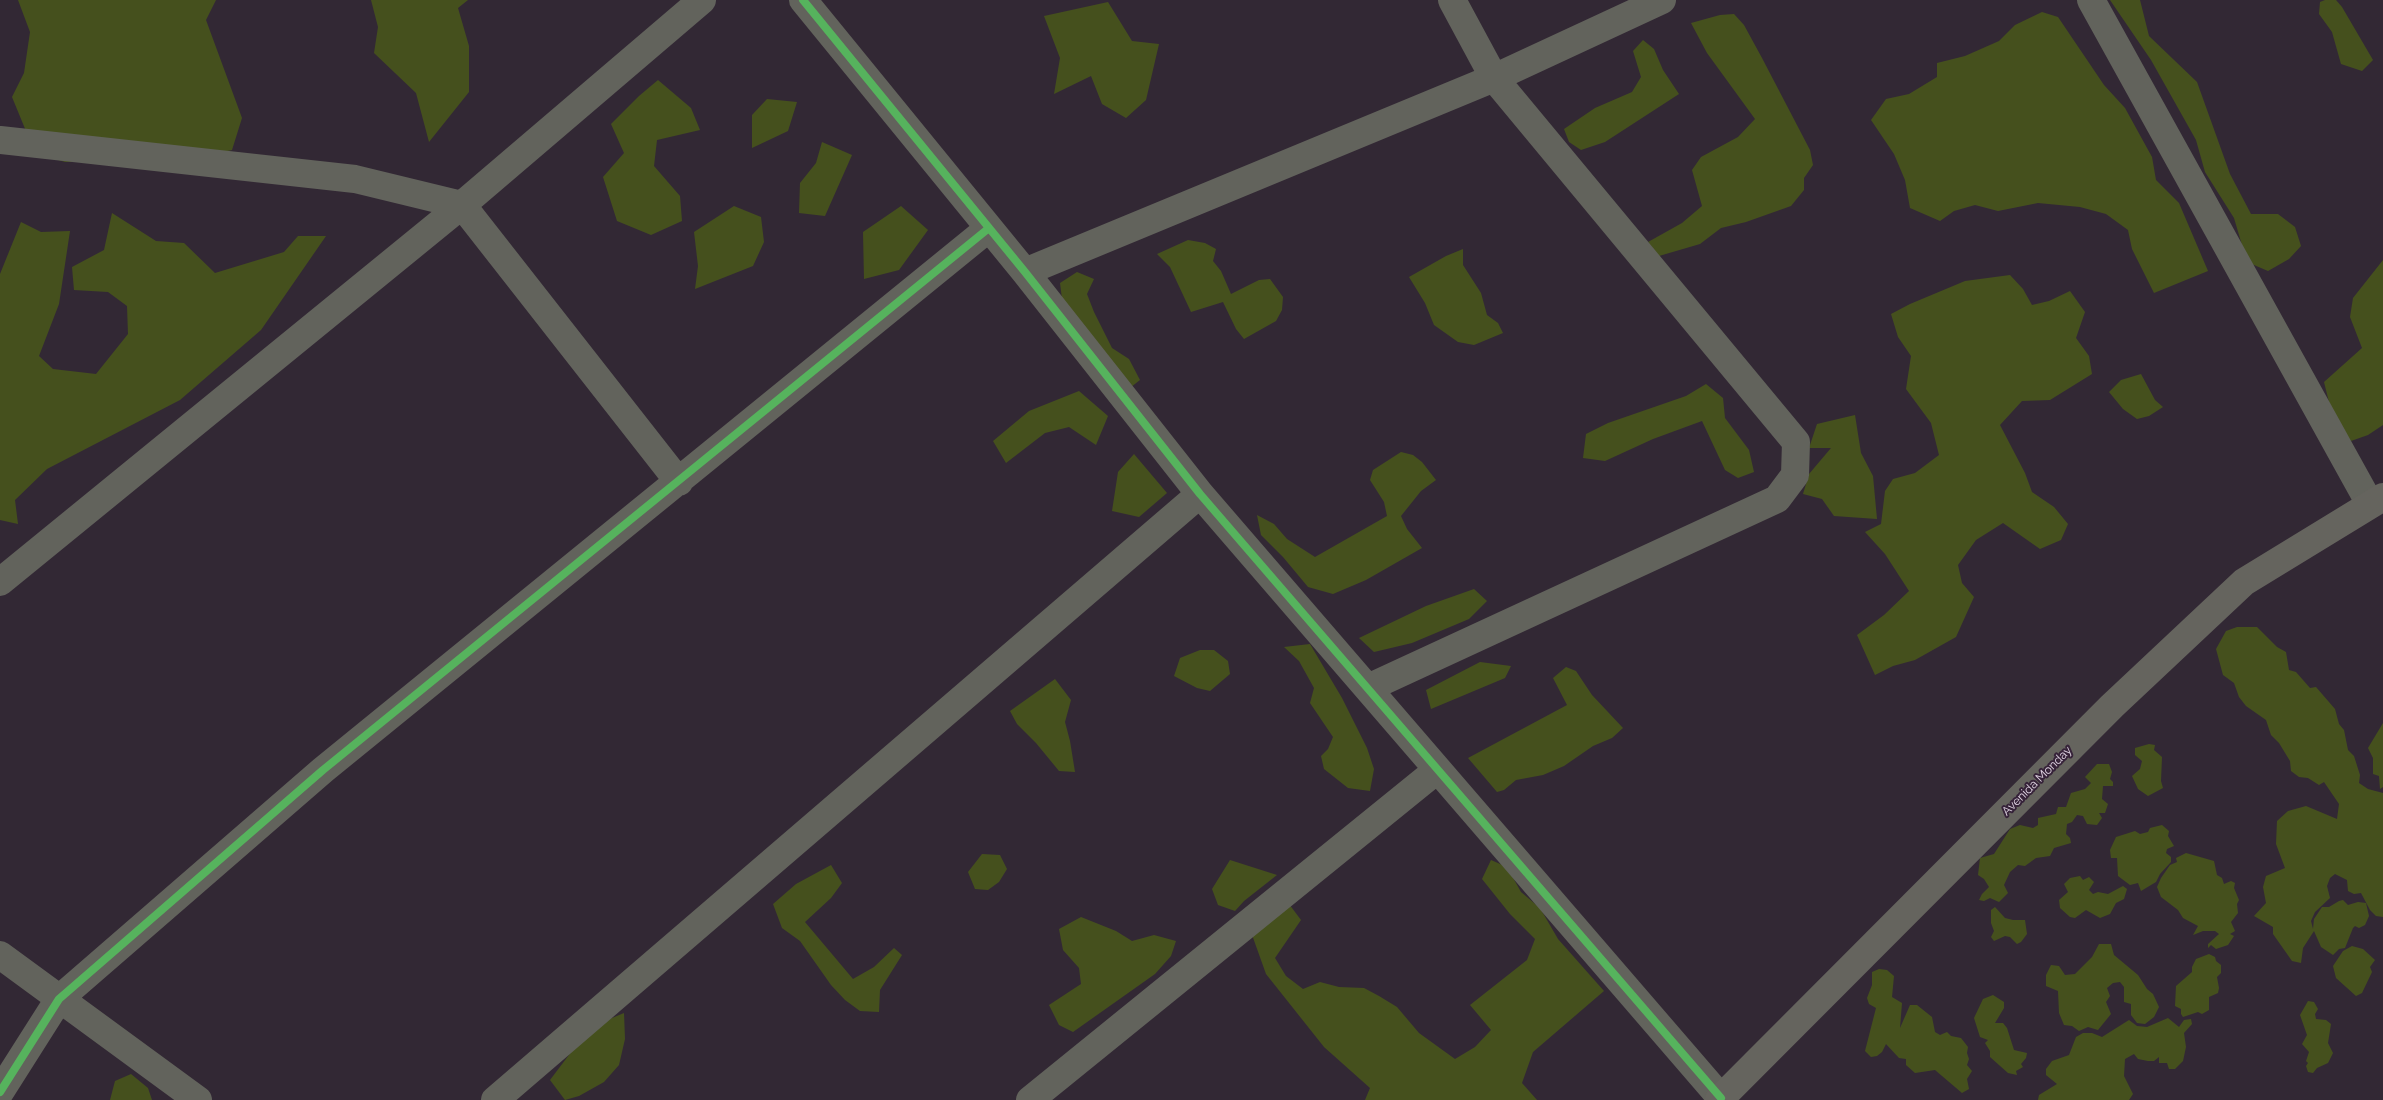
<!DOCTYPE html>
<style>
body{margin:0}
canvas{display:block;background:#322834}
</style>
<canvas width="2383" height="1100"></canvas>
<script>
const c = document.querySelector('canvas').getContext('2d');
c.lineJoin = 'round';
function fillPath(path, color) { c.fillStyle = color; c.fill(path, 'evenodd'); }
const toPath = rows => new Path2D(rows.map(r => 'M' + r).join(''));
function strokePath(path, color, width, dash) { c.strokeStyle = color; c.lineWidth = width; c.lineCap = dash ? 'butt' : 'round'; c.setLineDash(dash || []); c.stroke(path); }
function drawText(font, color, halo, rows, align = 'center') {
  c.font = font + ' Raleway,sans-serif'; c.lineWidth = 4; c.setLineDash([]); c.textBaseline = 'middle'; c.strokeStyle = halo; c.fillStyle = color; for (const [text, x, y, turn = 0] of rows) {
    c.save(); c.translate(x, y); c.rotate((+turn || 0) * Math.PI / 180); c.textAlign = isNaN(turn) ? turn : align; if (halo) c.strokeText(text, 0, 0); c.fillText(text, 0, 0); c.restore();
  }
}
fillPath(toPath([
 [18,0,216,0,206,20,242,118,232,150,189,160,65,162,35,153,12,97,24,73,30,32],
 [371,0,468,0,458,8,469,46,469,92,429,142,416,93,374,53,378,27],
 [2110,0,2140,0,2149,36,2197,82,2230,174,2251,214,2278,214,2295,227,2301,246,2289,259,2268,271,2247,262,2234,218,2205,172,2196,140,2151,60],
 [2325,0,2336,0,2342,7,2373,60,2362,71,2341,64,2332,32,2319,14,2320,2],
 [1108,2,1132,41,1159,44,1146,100,1126,118,1102,104,1091,76,1054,94,1060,58,1044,16],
 [2042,12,2058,17,2104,85,2125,108,2152,157,2156,180,2179,203,2208,271,2154,293,2132,249,2128,230,2106,214,2080,207,2038,203,1998,211,1975,205,1954,211,1940,221,1910,208,1905,180,1894,154,1871,120,1886,99,1909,94,1937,77,1937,63,1965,56,1999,41,2015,25],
 [1734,14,1744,25,1762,58,1810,150,1813,165,1804,178,1804,190,1791,206,1746,222,1721,228,1700,244,1659,256,1648,242,1682,223,1702,206,1692,170,1701,157,1738,137,1755,119,1707,53,1691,23,1720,15],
 [1643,40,1654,49,1663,70,1679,94,1605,142,1581,150,1569,142,1564,129,1595,108,1632,92,1641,77,1633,51],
 [658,80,691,108,700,130,657,140,654,166,680,196,682,221,651,235,617,221,603,177,624,153,611,124,639,96],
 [767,99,797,102,788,131,752,148,752,115],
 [822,142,852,155,825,216,799,213,800,183,816,163],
 [734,206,761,217,764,242,753,266,695,289,698,266,694,232],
 [901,206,928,230,899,270,864,279,863,232],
 [112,213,156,241,184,243,215,273,284,252,298,236,326,236,261,330,180,400,47,469,15,500,18,524,0,520,0,274,21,222,41,232,70,231,59,304,39,356,53,369,96,374,128,334,127,306,108,292,74,290,72,267,104,250],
 [1188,240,1205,243,1216,249,1213,261,1221,271,1231,294,1259,280,1270,279,1283,297,1282,310,1276,321,1244,339,1236,329,1223,302,1191,312,1170,267,1157,254],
 [1463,249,1463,265,1481,293,1487,315,1498,323,1503,333,1474,345,1458,342,1434,325,1425,303,1409,277,1446,256],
 [2383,260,2383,425,2368,435,2351,441,2332,414,2324,382,2362,348,2350,317,2353,298],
 [1077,272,1094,279,1087,294,1094,312,1112,348,1129,359,1140,380,1126,391,1062,299,1060,283],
 [2010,275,2023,289,2032,305,2049,301,2070,291,2085,312,2076,338,2089,356,2092,374,2050,400,2022,401,2000,425,2025,473,2032,492,2054,507,2068,524,2061,540,2040,549,2003,523,1976,540,1958,565,1962,583,1974,597,1956,637,1915,660,1893,666,1875,675,1857,635,1884,615,1909,591,1885,554,1865,532,1881,524,1885,491,1893,479,1915,473,1939,455,1931,423,1906,389,1911,356,1898,337,1891,314,1910,304,1965,281],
 [2141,374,2155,400,2163,407,2149,416,2137,419,2123,409,2109,392,2121,380],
 [1706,384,1723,398,1725,418,1749,450,1754,472,1738,478,1725,470,1702,421,1653,439,1605,461,1583,458,1586,434,1608,423,1686,396],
 [1079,391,1108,416,1096,445,1069,427,1045,433,1006,463,993,441,1029,411],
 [1855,415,1861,453,1873,476,1877,519,1834,516,1822,499,1803,494,1809,474,1831,448,1809,448,1817,424],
 [1401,452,1413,455,1422,462,1436,480,1421,491,1401,516,1407,529,1422,548,1366,580,1333,594,1308,587,1283,557,1261,535,1257,515,1274,524,1287,539,1315,557,1387,516,1384,502,1370,480,1373,470],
 [1134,454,1167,493,1139,517,1112,511,1118,472],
 [1474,589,1487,601,1469,619,1412,643,1374,652,1359,638,1426,606],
 [2237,627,2257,627,2277,647,2286,652,2289,670,2296,672,2310,688,2316,687,2335,709,2339,724,2344,730,2348,750,2354,756,2360,775,2359,783,2368,789,2383,793,2383,917,2376,916,2370,910,2361,893,2354,894,2348,891,2347,880,2335,874,2330,878,2327,886,2330,898,2315,912,2311,921,2313,929,2314,919,2322,907,2329,907,2339,901,2343,900,2348,905,2358,902,2366,903,2369,916,2365,925,2359,928,2355,926,2353,928,2345,948,2339,949,2333,955,2321,947,2314,931,2303,948,2301,963,2292,961,2273,934,2273,927,2254,916,2266,903,2263,887,2266,876,2285,868,2276,844,2277,821,2288,811,2306,806,2337,819,2339,804,2324,782,2319,785,2308,778,2299,777,2291,771,2290,761,2279,743,2271,735,2266,720,2246,706,2239,697,2234,683,2223,675,2216,649,2226,631],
 [1310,644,1342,698,1367,748,1374,769,1370,791,1348,788,1324,769,1321,756,1328,749,1333,737,1310,703,1314,688,1299,661,1284,647],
 [1200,650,1214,650,1228,661,1230,674,1210,691,1197,688,1174,676,1180,658],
 [1480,662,1511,666,1505,678,1431,709,1426,690],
 [1566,667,1576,671,1592,695,1623,728,1612,738,1593,746,1564,766,1543,775,1516,780,1504,790,1497,792,1468,758,1567,705,1553,678],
 [1055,679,1071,700,1065,722,1070,741,1075,772,1059,771,1036,743,1017,724,1010,711],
 [2383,723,2383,787,2380,789,2379,776,2373,774,2373,758,2368,748],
 [2149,744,2155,745,2154,750,2162,757,2161,781,2163,788,2148,796,2138,789,2132,776,2140,769,2142,761,2135,755,2135,748],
 [2097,764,2109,764,2112,772,2110,779,2113,782,2113,786,2103,786,2102,799,2108,804,2105,813,2099,813,2102,818,2097,825,2087,824,2083,816,2077,815,2072,822,2067,824,2066,834,2070,838,2071,843,2054,848,2050,856,2036,858,2025,866,2018,865,2010,872,2004,885,2008,893,1999,902,1990,898,1984,901,1979,900,1982,894,1989,887,1984,879,1978,875,1980,858,1994,854,2010,829,2020,825,2033,828,2038,825,2038,818,2056,814,2058,807,2066,807,2071,793,2085,789,2091,783,2085,777],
 [2162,825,2169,831,2168,836,2174,846,2167,849,2166,853,2171,857,2171,862,2160,874,2156,882,2141,891,2138,883,2130,885,2118,876,2117,858,2111,858,2110,850,2116,837,2135,831,2140,834,2148,832,2150,828],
 [2186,853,2214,861,2217,875,2222,878,2224,884,2231,881,2235,883,2234,888,2239,900,2237,904,2238,913,2231,922,2235,931,2230,934,2234,936,2228,945,2216,949,2211,945,2208,948,2208,944,2219,934,2215,931,2203,931,2193,935,2198,926,2183,918,2178,910,2161,897,2157,887,2161,878,2170,865,2177,862,2176,858],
 [982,854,1000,855,1007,869,999,882,988,890,975,889,968,872],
 [1230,860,1277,875,1244,901,1235,911,1218,905,1212,889],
 [1491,860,1507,867,1521,892,1540,908,1558,939,1604,991,1533,1052,1522,1083,1537,1100,1365,1100,1370,1088,1324,1047,1266,974,1251,932,1289,904,1301,920,1275,958,1286,976,1303,989,1320,982,1339,987,1364,988,1379,996,1397,1007,1419,1033,1455,1059,1475,1047,1491,1030,1470,1005,1527,960,1535,939,1510,914,1482,879],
 [831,865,842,883,831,898,805,922,853,979,874,967,894,948,902,955,880,990,879,1012,860,1011,845,1000,831,985,800,941,782,928,773,904,796,884],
 [2080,876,2083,880,2089,877,2094,882,2089,890,2093,894,2098,892,2108,894,2123,886,2127,889,2124,899,2116,903,2110,914,2100,918,2086,910,2075,918,2070,917,2060,908,2059,900,2068,892,2064,884,2070,878],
 [1995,907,2005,918,2013,920,2025,920,2027,934,2021,942,2017,944,2010,937,2005,936,1994,941,1991,937,1994,931,1991,923,1991,910],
 [1081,917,1116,931,1132,941,1154,935,1176,941,1171,956,1155,974,1073,1032,1059,1025,1049,1005,1081,984,1079,968,1063,950,1059,929],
 [2099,944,2111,944,2114,955,2138,975,2147,989,2153,994,2159,1007,2154,1017,2145,1024,2137,1023,2131,1015,2131,1004,2124,1002,2124,987,2120,982,2113,983,2107,988,2110,996,2106,1002,2111,1014,2098,1030,2088,1027,2079,1031,2072,1026,2064,1025,2059,1013,2058,991,2046,986,2046,975,2051,965,2059,966,2065,975,2075,974,2092,957],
 [2352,946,2363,949,2375,960,2370,967,2372,972,2362,993,2356,996,2336,978,2333,966,2343,951],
 [2209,954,2215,957,2216,961,2221,965,2221,973,2217,977,2219,988,2218,993,2209,997,2209,1010,2202,1014,2198,1012,2183,1017,2181,1014,2181,1009,2175,1006,2176,986,2192,972,2192,967,2196,959],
 [1879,969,1887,970,1894,976,1892,997,1902,1003,1900,1028,1910,1005,1917,1005,1932,1017,1935,1032,1940,1035,1947,1032,1951,1036,1961,1038,1968,1047,1967,1053,1969,1059,1967,1065,1972,1071,1967,1079,1969,1089,1962,1093,1935,1070,1915,1073,1906,1065,1906,1059,1899,1058,1886,1044,1882,1052,1877,1056,1871,1057,1865,1051,1876,1008,1869,1004,1867,998,1872,985,1872,972],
 [1993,995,2004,1002,2004,1008,1995,1023,2003,1023,2007,1028,2014,1050,2027,1053,2026,1058,2021,1064,2023,1067,2016,1071,2017,1075,2008,1073,1990,1057,1990,1051,1985,1043,1988,1040,1980,1037,1974,1018,1983,999],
 [2308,1001,2314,1002,2318,1009,2315,1014,2316,1019,2326,1020,2331,1024,2328,1043,2333,1053,2328,1063,2317,1068,2313,1073,2308,1072,2306,1066,2308,1063,2306,1061,2309,1052,2302,1044,2307,1035,2300,1015],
 [624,1013,625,1039,619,1065,604,1082,579,1096,565,1100,550,1080,575,1047,600,1023],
 [2168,1018,2179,1027,2184,1020,2191,1019,2192,1024,2184,1033,2186,1047,2183,1061,2175,1069,2169,1069,2167,1063,2159,1063,2159,1057,2154,1061,2148,1061,2138,1059,2134,1054,2125,1059,2124,1076,2133,1094,2129,1100,2038,1100,2039,1095,2057,1084,2046,1075,2046,1069,2052,1061,2069,1055,2076,1037,2083,1033,2092,1033,2102,1037,2129,1020,2137,1026,2147,1027],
 [131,1074,148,1088,152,1100,110,1100,115,1081]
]), '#45501d');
strokePath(toPath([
 [803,0,1025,272,1200,494,1721,1098],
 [2091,0,2370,504],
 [0,140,355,179,462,205,679,482],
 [1025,272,1494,78,1662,0],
 [0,582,462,205,702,0],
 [1368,688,1777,499,1795,475,1796,442,1494,78,1452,0],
 [0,955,198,1100],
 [0,1092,59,999,323,770,989,228],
 [495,1100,1200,494],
 [1030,1100,1437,770]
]), '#62635c', 28);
strokePath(toPath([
 [1719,1100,2112,706,2244,582,2383,497]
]), '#65645e', 28);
strokePath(toPath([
 [803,0,1025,272,1200,494,1721,1098],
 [0,1092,59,999,323,770,989,228]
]), '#56b35d', 8);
drawText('12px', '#e2d6e5', '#362339', [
 ["Avenida Monday",2037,781,-45]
]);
</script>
